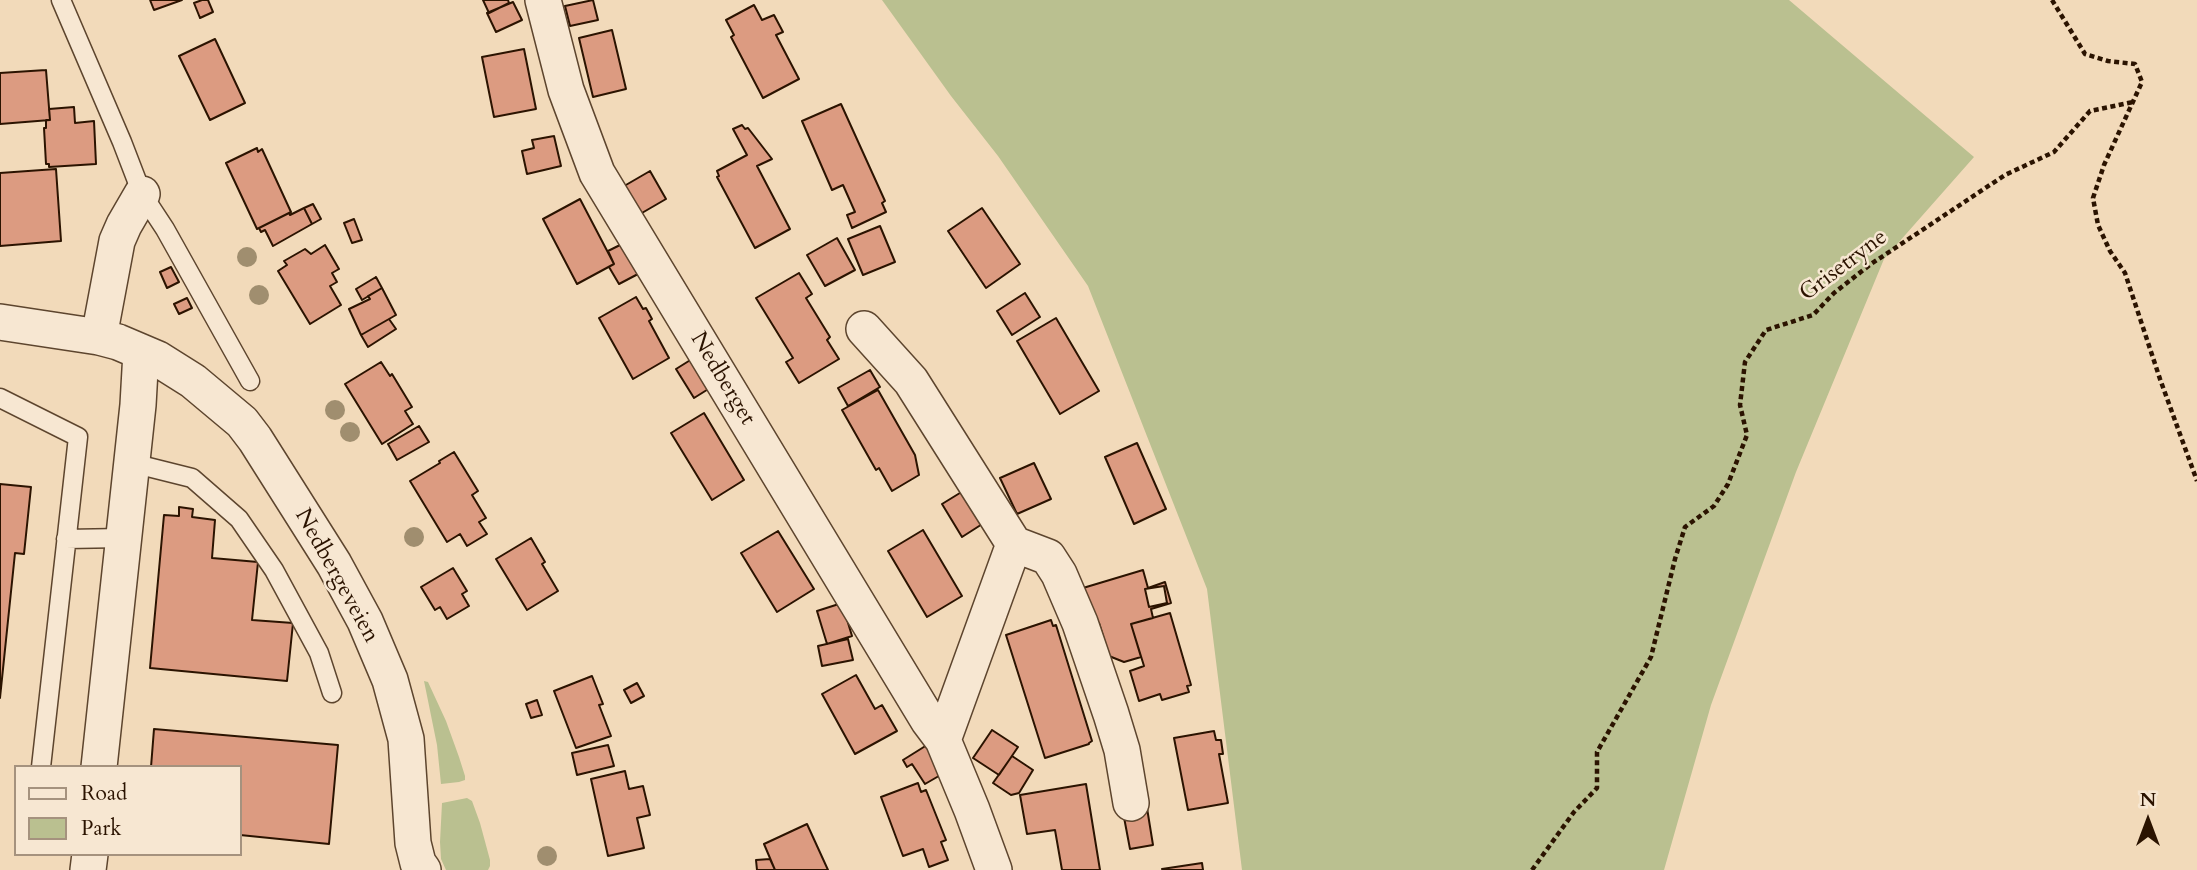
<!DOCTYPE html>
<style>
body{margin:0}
#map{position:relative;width:2197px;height:870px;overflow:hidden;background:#f2daba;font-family:Cardo,serif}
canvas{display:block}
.legend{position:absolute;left:14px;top:765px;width:228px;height:91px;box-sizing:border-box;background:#f7e7d2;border:2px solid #a5927e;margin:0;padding:9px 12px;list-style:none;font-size:21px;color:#2b1300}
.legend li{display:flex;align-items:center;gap:14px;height:35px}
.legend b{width:35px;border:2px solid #a5927e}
.north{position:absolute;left:2113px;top:786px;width:70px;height:70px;-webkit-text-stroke:5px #f7e7d2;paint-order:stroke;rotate:0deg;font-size:19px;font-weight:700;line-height:28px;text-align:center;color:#2b1300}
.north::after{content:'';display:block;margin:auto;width:24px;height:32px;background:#2b1300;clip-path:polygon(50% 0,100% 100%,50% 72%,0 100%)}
</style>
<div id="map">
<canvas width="2197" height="870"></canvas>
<ul class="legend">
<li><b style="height:9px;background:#f7e7d2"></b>Road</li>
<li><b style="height:19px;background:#bac090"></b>Park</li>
</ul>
<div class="north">N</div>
</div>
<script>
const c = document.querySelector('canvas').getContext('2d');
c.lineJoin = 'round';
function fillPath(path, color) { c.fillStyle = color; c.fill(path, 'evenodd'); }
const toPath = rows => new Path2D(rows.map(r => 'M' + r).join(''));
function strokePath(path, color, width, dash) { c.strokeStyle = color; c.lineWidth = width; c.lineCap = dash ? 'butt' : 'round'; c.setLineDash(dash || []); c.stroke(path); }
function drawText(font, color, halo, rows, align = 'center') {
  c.font = font + ' Cardo,serif'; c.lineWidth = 5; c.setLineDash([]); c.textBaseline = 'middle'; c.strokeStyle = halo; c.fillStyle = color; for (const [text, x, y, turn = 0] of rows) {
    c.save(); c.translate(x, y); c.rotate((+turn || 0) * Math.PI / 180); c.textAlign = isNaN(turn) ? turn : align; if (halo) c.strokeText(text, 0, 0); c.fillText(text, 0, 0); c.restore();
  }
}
fillPath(toPath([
 [882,0,1789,0,1974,157,1884,259,1796,472,1711,705,1664,870,1242,870,1207,589,1088,286,998,156,951,96],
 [424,681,428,682,446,721,459,757,465,776,465,780,459,782,441,784,437,745],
 [467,798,472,801,480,823,490,860,490,866,488,870,446,870,441,859,440,842,442,803]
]), '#bac090');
const building = toPath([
 [150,0,182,0,154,10,150,0],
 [202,0,208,0,213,12,200,18,194,3,202,0],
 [483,0,508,0,509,3,489,13,483,0],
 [593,0,598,20,570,26,565,6,593,0],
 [513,2,522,20,496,32,487,13,513,2],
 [754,5,762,20,774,15,783,32,776,35,799,79,763,98,731,37,734,35,726,20,754,5],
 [612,30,626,89,593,97,579,38,612,30],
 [215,39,245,103,210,120,179,56,215,39],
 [524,49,536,109,494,117,482,57,524,49],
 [46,70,50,120,0,124,0,73,46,70],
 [841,104,885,201,882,203,886,212,852,228,847,215,855,212,843,185,832,190,802,121,841,104],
 [74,107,75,123,94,121,96,164,49,167,49,164,46,164,44,128,46,128,46,120,50,120,49,109,74,107],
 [742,125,745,129,748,128,772,159,757,166,790,229,755,248,717,177,719,176,717,171,747,155,733,129,742,125],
 [554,136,561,166,527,174,522,151,534,148,532,140,554,136],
 [257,148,258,152,262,149,291,212,257,229,226,163,257,148],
 [56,169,61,241,0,246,0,173,56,169],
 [650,171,666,199,635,217,619,189,650,171],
 [580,199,614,264,577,284,543,219,580,199],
 [313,204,321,219,312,224,304,208,313,204],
 [304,208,312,224,273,246,265,230,261,232,259,228,289,213,290,215,304,208],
 [982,208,1020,264,986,288,948,231,982,208],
 [354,219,362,240,352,243,344,223,354,219],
 [880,226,895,262,863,275,848,239,880,226],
 [837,238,855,270,825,286,807,255,837,238],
 [622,244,638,274,619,284,609,267,614,264,608,251,622,244],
 [325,245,339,269,332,273,337,282,330,286,341,305,310,324,278,271,287,265,284,261,305,249,311,254,325,245],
 [171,267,179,282,167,288,160,272,171,267],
 [799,273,812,294,806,298,830,337,827,340,839,359,799,383,786,362,793,358,756,298,799,273],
 [376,277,382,288,362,300,356,289,376,277],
 [382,288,396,315,361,335,349,309,370,299,368,296,382,288],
 [1025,293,1040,317,1012,335,997,311,1025,293],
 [636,297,643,309,646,308,652,319,649,321,669,358,633,379,599,318,636,297],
 [187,298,192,308,179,314,174,304,187,298],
 [1056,318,1099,391,1060,414,1017,341,1056,318],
 [389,319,396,329,368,347,361,335,389,319],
 [692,359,710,388,694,398,676,369,692,359],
 [381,362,390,376,392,374,412,407,405,411,413,424,382,444,345,384,381,362],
 [870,370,880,387,848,406,838,388,870,370],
 [878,390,915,455,919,475,892,491,879,468,876,470,842,410,878,390],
 [704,413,744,480,712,500,671,433,704,413],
 [419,426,429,442,397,460,388,444,419,426],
 [1137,443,1166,509,1134,524,1105,457,1137,443],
 [454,452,478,491,472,495,486,518,479,522,487,534,467,546,460,534,447,542,410,481,440,463,439,461,454,452],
 [1034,463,1051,499,1017,514,1000,478,1034,463],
 [0,484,31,487,24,554,15,553,0,698,0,484],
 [968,488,987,521,962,537,942,504,968,488],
 [179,507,193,509,192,517,215,520,212,558,258,562,252,620,293,623,287,681,150,668,164,515,179,516,179,507],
 [923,530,962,596,927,617,888,551,923,530],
 [778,531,814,589,777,612,741,553,778,531],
 [531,538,545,562,542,564,558,591,527,610,496,559,531,538],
 [453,568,467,591,462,594,469,606,447,619,440,607,435,610,421,587,453,568],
 [1143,570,1148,588,1165,582,1171,603,1151,609,1153,618,1131,624,1141,657,1124,662,1109,656,1099,623,1094,624,1083,588,1143,570],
 [1164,586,1167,603,1149,607,1145,589,1164,586],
 [842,603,852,636,827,644,817,611,842,603],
 [1170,613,1191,685,1187,686,1189,692,1162,700,1160,694,1139,701,1130,671,1144,666,1131,624,1170,613],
 [1051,620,1053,626,1056,625,1092,741,1089,743,1089,744,1045,758,1006,635,1051,620],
 [848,639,853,660,822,666,818,646,848,639],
 [856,675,875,709,882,705,897,731,855,754,822,694,856,675],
 [592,676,603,704,599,705,611,736,576,748,554,691,592,676],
 [637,683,644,696,631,703,624,690,637,683],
 [537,700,542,715,531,718,526,704,537,700],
 [154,729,338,745,329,844,240,835,240,767,151,767,154,729],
 [992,730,1018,747,999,775,973,758,992,730],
 [1214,731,1216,740,1221,740,1223,754,1219,754,1228,803,1188,810,1174,738,1214,731],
 [608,745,614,766,577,775,572,753,608,745],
 [927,745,944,773,925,784,912,764,907,767,903,760,927,745],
 [1012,756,1033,770,1019,793,1011,795,993,783,1012,756],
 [625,771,629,789,643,786,650,815,637,818,644,848,608,856,591,779,625,771],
 [918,783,921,792,926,790,946,840,941,842,948,860,929,867,923,849,903,856,881,797,918,783],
 [1086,784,1100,870,1062,870,1055,830,1027,834,1020,795,1086,784],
 [1147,808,1153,845,1130,849,1123,812,1147,808],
 [807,824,828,870,775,870,764,844,807,824],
 [770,859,775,870,757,870,756,860,770,859],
 [1202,863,1203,870,1163,870,1162,869,1202,863]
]);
fillPath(building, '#dc9b81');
strokePath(building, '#2b1300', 2);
const lane = toPath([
 [61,0,122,142,142,194,165,229,250,381],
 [0,398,78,437,41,767],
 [132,463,192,478,239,519,274,570,319,653,332,693],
 [66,539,123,538]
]);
const street = toPath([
 [543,0,566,90,597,173,928,720,943,740,972,810,994,870],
 [0,322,99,337,118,342,158,359,193,381,242,422,255,439,334,564,365,621,390,680,406,739,413,843,418,863,423,870],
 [864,329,911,381,1014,544,943,740],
 [99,337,117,241,124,225,142,194],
 [1014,544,1048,557,1059,574,1080,623,1111,714,1122,750,1131,803],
 [99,767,138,405,141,352],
 [88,870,90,854]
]);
strokePath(lane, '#5d452e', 21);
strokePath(street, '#5d452e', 38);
strokePath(toPath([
 [2052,0,2085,54,2108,61,2135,64,2142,82,2104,165,2093,198,2098,225,2110,251,2125,273,2160,379,2197,481],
 [1532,870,1574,812,1597,788,1597,752,1651,657,1675,559,1685,527,1714,506,1728,484,1747,435,1740,405,1745,362,1766,330,1813,315,1834,293,1871,264,2005,175,2054,152,2090,111,2133,102]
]), '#2b1300', 4.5, [5, 3.5]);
strokePath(lane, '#f7e7d2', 18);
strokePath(street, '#f7e7d2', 35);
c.fillStyle = '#a08e6f';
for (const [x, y] of [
 [247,257],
 [259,295],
 [335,410],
 [350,432],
 [414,537],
 [547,856]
]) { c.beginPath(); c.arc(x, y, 10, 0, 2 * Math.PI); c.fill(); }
drawText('23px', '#2b1300', '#f7e7d2', [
 ["Grisetryne",1844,266,-37],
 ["Nedberget",722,379,59],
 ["Nedbergeveien",336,576,61]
]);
</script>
